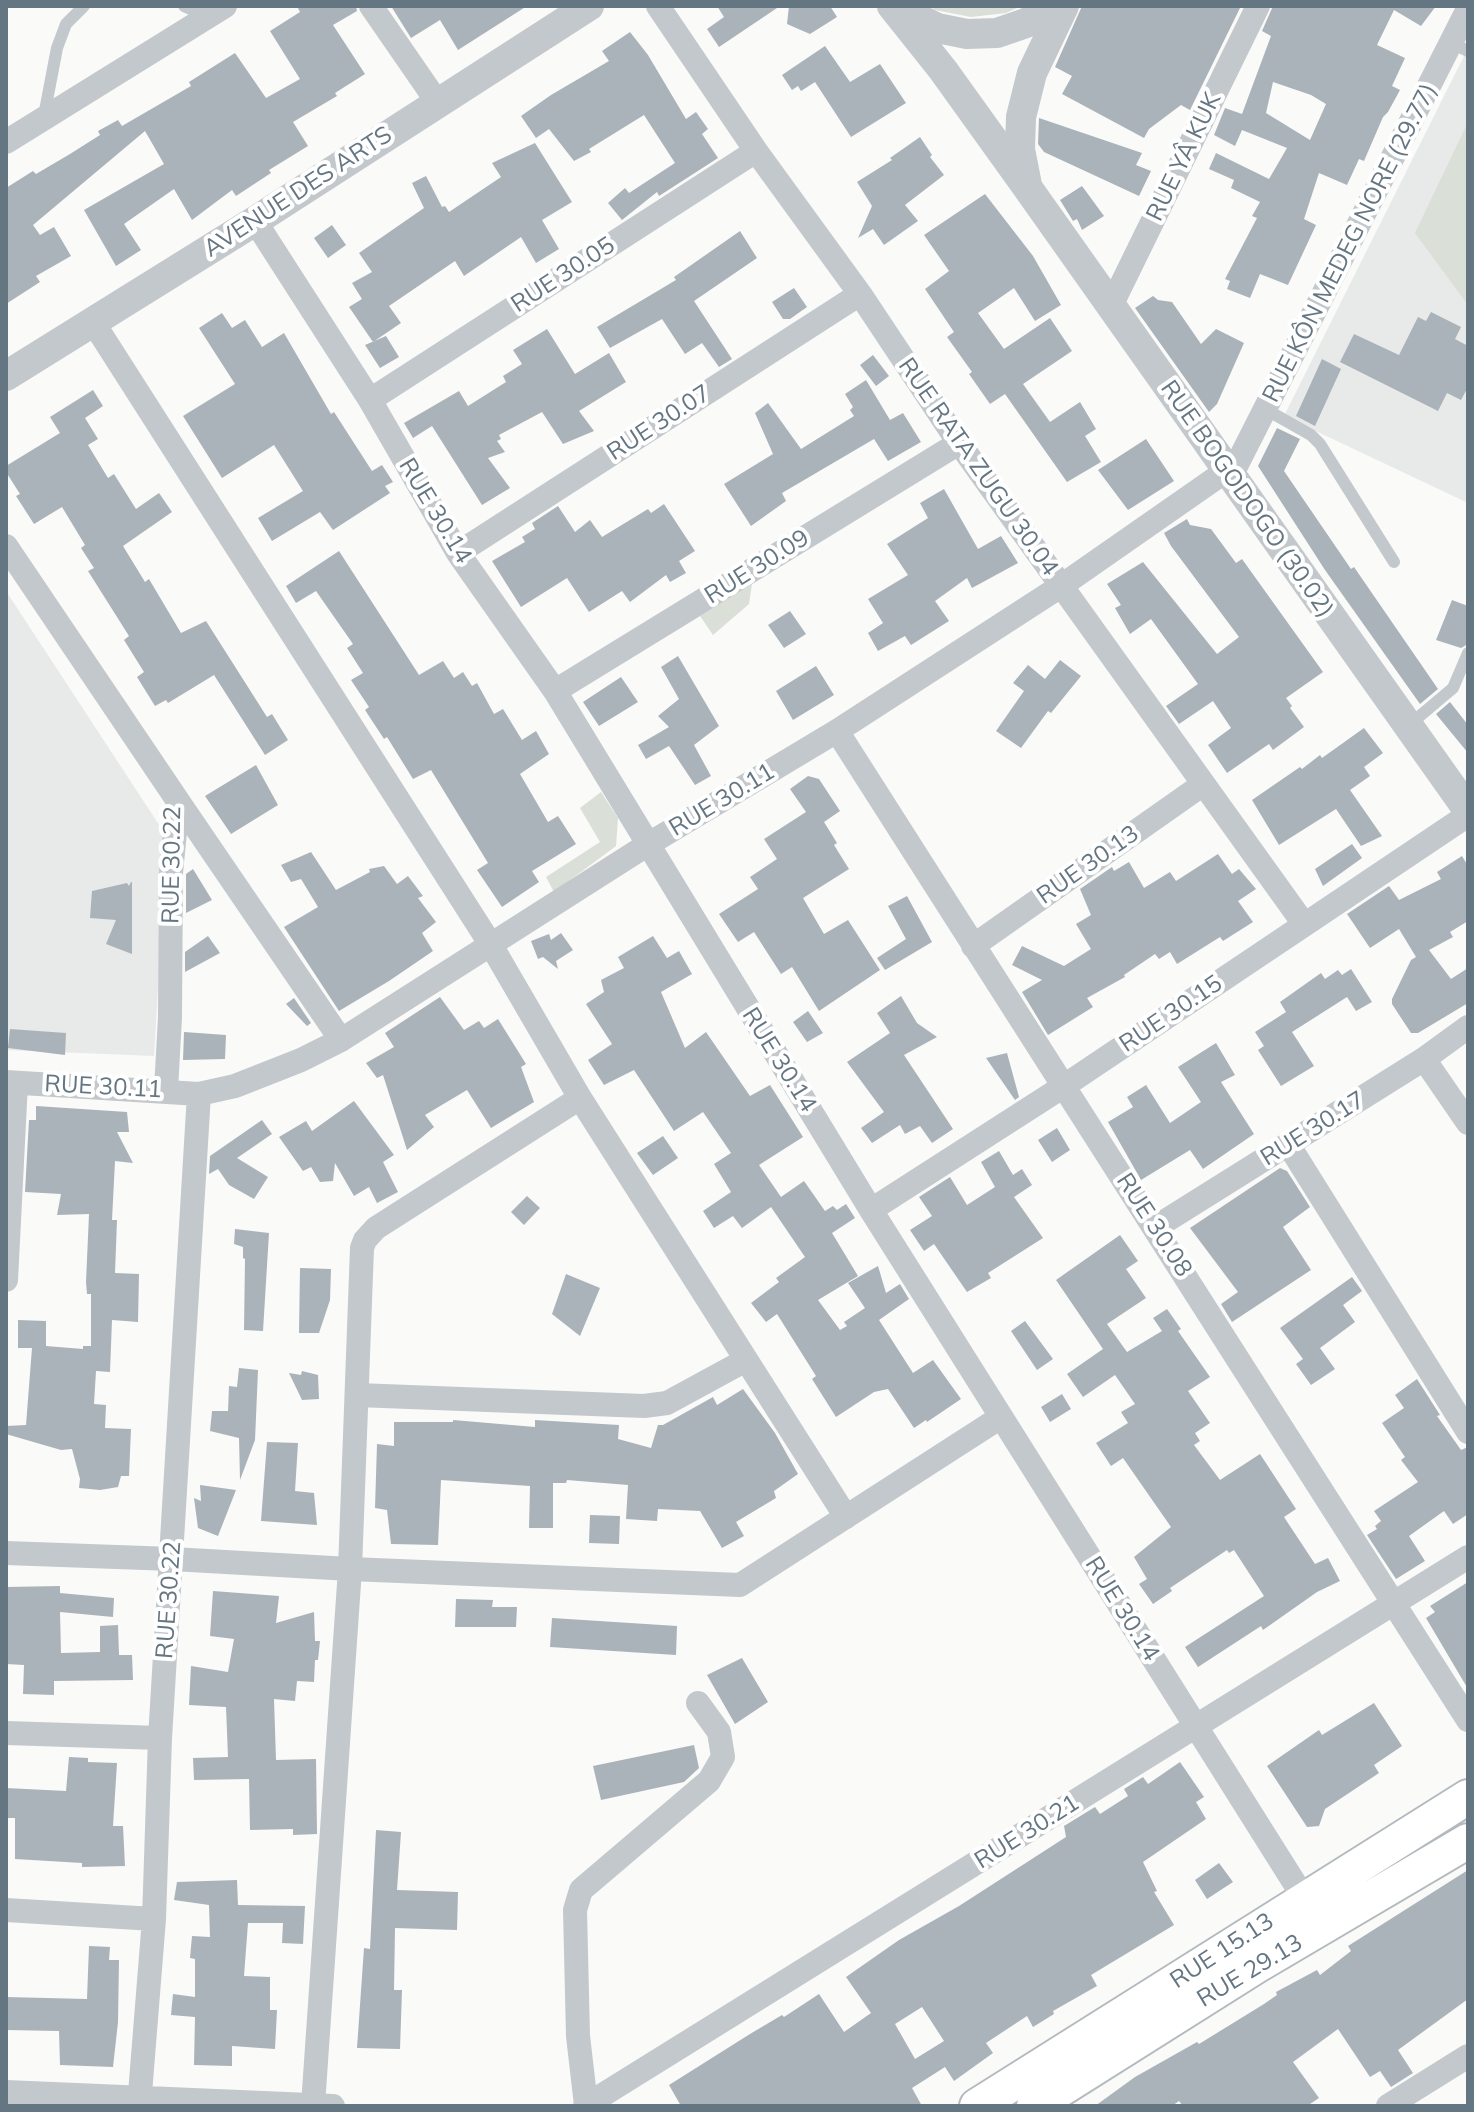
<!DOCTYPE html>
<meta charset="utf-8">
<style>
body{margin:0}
#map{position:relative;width:1474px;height:2112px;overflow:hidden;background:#fafaf8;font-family:Mulish,sans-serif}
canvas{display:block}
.frame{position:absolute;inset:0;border:8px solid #657683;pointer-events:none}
</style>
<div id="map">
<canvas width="1474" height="2112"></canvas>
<div class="frame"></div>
</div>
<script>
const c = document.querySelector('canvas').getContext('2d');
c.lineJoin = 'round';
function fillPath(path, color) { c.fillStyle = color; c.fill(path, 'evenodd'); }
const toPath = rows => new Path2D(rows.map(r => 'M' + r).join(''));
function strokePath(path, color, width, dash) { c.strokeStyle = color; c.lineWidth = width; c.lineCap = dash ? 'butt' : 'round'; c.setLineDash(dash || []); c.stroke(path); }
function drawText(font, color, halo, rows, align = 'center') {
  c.font = font + ' Mulish,sans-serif'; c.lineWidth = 8; c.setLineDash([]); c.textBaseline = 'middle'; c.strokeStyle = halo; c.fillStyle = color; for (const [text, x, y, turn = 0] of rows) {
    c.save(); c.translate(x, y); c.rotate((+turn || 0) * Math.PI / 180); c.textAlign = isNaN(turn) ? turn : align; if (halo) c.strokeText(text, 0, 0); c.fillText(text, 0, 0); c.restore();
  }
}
fillPath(toPath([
 [1468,48,1468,503,1284,416],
 [6,591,167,837,154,1056,6,1050]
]), '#e8e9e9');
fillPath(toPath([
 [929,6,1021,6,1006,13,971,17,935,10],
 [1468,122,1468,305,1415,233],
 [752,584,749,604,713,635,700,616],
 [601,792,618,818,616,846,554,892,546,877,600,842,580,808]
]), '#dadfd7');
fillPath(toPath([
 [297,6,356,6,357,11,333,25,365,74,335,93,337,96,293,122,308,146,269,170,271,173,236,196,232,190,192,220,174,189,124,224,141,250,116,266,84,210,164,164,145,131,33,225,40,235,54,227,71,256,36,276,40,282,6,304,6,188,33,171,36,174,70,154,100,135,98,131,118,120,122,126,191,86,189,82,235,53,266,98,300,79,270,31,300,12],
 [391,6,527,6,458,50,440,20,411,38],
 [717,6,780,6,719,47,707,29,724,17],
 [789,6,830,6,837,17,810,34,787,24],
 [1082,6,1241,6,1190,110,1181,105,1149,129,1144,138,1062,94,1072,76,1055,67],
 [1273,6,1436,6,1421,26,1394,10,1377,45,1405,58,1392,86,1400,90,1388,112,1383,117,1364,161,1359,159,1347,185,1319,173,1304,219,1316,225,1288,285,1260,274,1250,298,1227,289,1230,281,1225,279,1257,218,1252,216,1260,202,1231,188,1234,180,1209,169,1216,153,1269,179,1287,148,1242,130,1235,146,1214,135,1225,108,1242,114,1271,36,1262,31],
 [1273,82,1311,95,1326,104,1310,140,1266,113],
 [630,32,648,55,686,119,696,112,708,129,702,134,718,158,659,196,657,192,622,220,608,203,625,188,629,193,675,163,644,115,589,149,591,152,574,161,549,129,536,138,521,116,551,95,609,61,602,51],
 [825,46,850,82,880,64,906,103,851,137,815,82,801,91,798,86,792,90,782,75],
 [1039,118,1142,153,1136,165,1151,171,1139,196,1044,152,1038,144],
 [920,137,932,155,930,157,944,175,905,205,918,221,884,245,873,229,858,238,872,206,857,182,892,160,890,158],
 [535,143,572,202,542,220,559,249,536,263,521,237,464,276,455,261,389,306,401,323,373,342,349,307,362,299,352,283,372,272,359,253,424,208,412,183,426,176,442,207,445,206,449,212,501,177,492,163],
 [1082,186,1104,216,1082,230,1077,219,1073,221,1060,200],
 [985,194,1033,256,1061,305,1035,321,1014,288,978,313,1004,349,1050,318,1072,351,1023,384,1050,422,1080,402,1096,429,1085,436,1101,462,1067,482,1005,394,990,404,969,374,972,372,947,337,954,332,925,289,949,271,924,235],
 [332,225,346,245,328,258,314,238],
 [740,231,757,258,694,301,732,359,719,367,702,343,685,354,662,319,610,348,597,327,676,280,674,277],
 [794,288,807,307,790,319,783,319,772,302],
 [1153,296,1158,300,1172,302,1201,344,1216,329,1244,343,1217,404,1209,412,1135,308],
 [1431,312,1461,327,1455,339,1468,346,1468,387,1461,400,1447,393,1438,411,1340,362,1354,334,1399,355,1418,317,1426,321],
 [222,313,232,328,245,320,262,347,284,333,331,414,334,412,372,471,382,465,393,482,385,486,390,493,333,530,320,512,272,541,258,518,303,491,274,445,222,478,183,416,235,384,199,328],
 [547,329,575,374,609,353,626,382,579,411,594,431,563,444,542,412,499,435,501,439,497,441,505,452,488,458,510,488,482,505,432,426,413,438,404,423,459,391,468,406,506,382,503,376,522,364,513,350],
 [386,336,399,357,380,368,365,345],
 [873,355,889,376,876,386,860,365],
 [1322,359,1341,369,1315,426,1296,416],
 [866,380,890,420,903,413,921,442,888,461,874,439,782,493,786,501,751,526,724,484,773,454,755,413,768,403,801,449,854,416,850,410,853,407,845,394],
 [93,390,103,406,85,418,98,439,88,445,108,478,114,474,136,509,159,493,172,512,123,546,145,582,149,579,181,633,206,621,267,717,272,714,288,740,265,755,214,675,168,703,166,700,155,706,137,677,144,672,124,640,129,636,88,571,94,568,81,548,85,545,62,507,34,524,16,496,20,494,6,472,6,466,60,433,50,417],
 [1277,428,1300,439,1284,471,1351,569,1354,567,1438,689,1420,704,1325,570,1258,466],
 [1146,439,1174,481,1128,510,1098,470],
 [944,489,978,549,1001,536,1018,563,972,588,967,578,935,601,949,621,911,645,905,636,878,651,868,633,883,623,868,599,908,575,887,544,928,518,920,503],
 [664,504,695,551,679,561,686,573,670,582,666,575,630,602,622,591,589,612,567,578,521,607,492,561,525,542,522,537,535,529,532,523,558,506,575,532,590,520,602,537,648,509,651,513],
 [1187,519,1190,525,1211,529,1236,563,1242,559,1323,672,1286,698,1292,706,1290,708,1304,727,1273,750,1269,744,1227,773,1208,745,1231,728,1213,701,1179,724,1166,706,1198,684,1151,619,1130,634,1115,608,1121,605,1107,584,1143,562,1217,654,1239,637,1171,546,1164,533],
 [339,551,419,675,443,661,454,678,463,672,472,686,477,683,494,714,503,709,522,740,536,731,549,754,520,774,548,822,558,816,576,844,532,871,539,882,502,907,477,870,488,863,431,770,413,779,387,737,384,739,365,710,369,707,351,680,363,673,347,648,353,644,316,591,296,603,286,586],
 [1452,600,1468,606,1468,644,1461,648,1436,640],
 [790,611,806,634,784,648,768,625],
 [678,656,719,726,694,745,711,776,695,785,669,746,646,759,638,745,669,727,658,716,679,699,661,667],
 [1060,660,1081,676,1051,713,1048,711,1021,748,996,731,1024,691,1013,683,1028,665,1045,679],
 [816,666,834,695,793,720,776,691],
 [621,677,638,702,599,726,583,702],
 [1450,702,1468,725,1468,753,1436,714],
 [1364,728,1383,753,1364,767,1370,776,1350,790,1382,836,1361,846,1336,809,1279,845,1252,800,1300,767,1302,769,1320,755,1322,758],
 [256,765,278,805,231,834,205,796],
 [808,776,819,779,840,811,824,822,837,843,834,845,849,869,803,898,824,934,848,920,880,970,819,1011,792,967,781,974,754,932,738,942,719,914,758,889,750,877,777,859,764,839,806,812,790,789],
 [1352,844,1362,858,1323,886,1315,869],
 [311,852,336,890,370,872,369,869,384,866,397,884,408,876,423,896,418,898,436,922,422,933,433,951,389,981,339,1011,284,927,318,907,301,879,291,882,281,865],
 [1218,854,1232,874,1239,869,1256,889,1238,901,1253,922,1223,941,1220,937,1177,964,1170,952,1159,959,1155,954,1124,975,1125,977,1087,998,1093,1007,1048,1035,1022,992,1042,980,1012,965,1022,946,1064,966,1091,949,1076,924,1091,915,1080,889,1112,867,1114,871,1129,862,1144,888,1170,872,1176,881],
 [1462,856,1468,866,1468,921,1450,932,1453,937,1429,950,1451,979,1468,968,1468,1003,1418,1033,1411,1033,1392,1004,1392,999,1411,960,1416,957,1399,929,1370,948,1347,914,1389,886,1399,900,1441,879,1437,872],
 [193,869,212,900,186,913,186,874],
 [131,882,132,882,132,954,106,944,116,920,90,918,92,891,127,883,129,886],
 [907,896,932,942,885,970,877,958,906,939,888,906],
 [561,933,573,950,556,961,558,969,543,957,538,959,531,941,549,934,551,940],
 [208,936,220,953,185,972,185,952],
 [653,936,667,958,679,951,692,974,661,992,685,1048,706,1032,750,1096,770,1085,803,1137,759,1165,781,1197,804,1181,825,1211,833,1206,837,1210,846,1204,855,1218,832,1233,858,1276,818,1300,840,1330,847,1326,844,1322,865,1308,848,1283,878,1266,886,1293,900,1284,909,1299,879,1320,913,1373,933,1360,961,1399,927,1422,926,1420,914,1428,888,1389,874,1392,836,1417,812,1379,816,1376,777,1314,766,1322,751,1303,779,1282,776,1278,805,1257,771,1207,742,1228,733,1216,714,1228,703,1211,731,1192,714,1164,731,1153,703,1112,674,1131,634,1070,604,1085,588,1060,612,1044,586,1004,604,992,601,980,624,968,618,957],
 [1351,969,1372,1002,1356,1011,1347,997,1292,1032,1314,1066,1281,1086,1258,1050,1264,1046,1255,1032,1286,1012,1280,1002,1321,973,1325,979,1338,970,1342,975],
 [901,996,917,1023,937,1037,904,1055,953,1129,932,1143,920,1126,905,1134,900,1125,872,1143,861,1128,884,1112,847,1062,890,1033,877,1013],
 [440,997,464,1030,479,1021,484,1028,498,1019,526,1064,521,1067,534,1102,491,1128,467,1090,425,1115,434,1127,407,1150,383,1075,377,1078,366,1063,394,1047,385,1033],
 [294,998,311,1023,307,1026,286,1004],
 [808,1011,823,1033,807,1042,793,1022],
 [10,1029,66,1033,65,1055,8,1048],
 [184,1032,226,1035,225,1059,183,1060],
 [1216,1043,1235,1075,1221,1082,1254,1134,1203,1169,1190,1150,1141,1180,1108,1122,1133,1107,1127,1097,1146,1085,1170,1123,1201,1102,1178,1067],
 [1007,1053,1019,1097,1015,1100,986,1058],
 [354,1101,394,1155,383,1162,398,1192,377,1203,369,1187,354,1196,335,1163,333,1181,320,1182,311,1167,303,1171,279,1137,306,1121,312,1131],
 [36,1106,127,1112,129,1132,117,1132,133,1163,115,1161,112,1220,117,1220,115,1273,139,1274,138,1322,112,1320,110,1372,96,1371,94,1404,106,1405,105,1428,131,1429,129,1476,121,1476,118,1487,100,1490,79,1488,80,1479,72,1449,61,1450,6,1434,6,1426,26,1425,32,1348,18,1348,18,1320,46,1321,46,1346,83,1349,83,1346,91,1346,91,1294,87,1294,86,1282,89,1214,57,1215,61,1194,25,1192,29,1120,36,1120],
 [262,1120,272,1134,237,1158,268,1177,254,1199,229,1185,218,1169,209,1174,210,1156],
 [1057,1128,1070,1150,1052,1162,1038,1140],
 [663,1136,678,1158,653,1175,637,1153],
 [999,1151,1013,1175,1022,1169,1032,1185,1014,1197,1043,1238,988,1273,991,1278,967,1292,934,1244,924,1251,910,1230,932,1216,919,1197,950,1177,967,1205,995,1187,981,1162],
 [1280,1168,1287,1171,1310,1207,1283,1227,1311,1270,1232,1322,1221,1304,1238,1292,1190,1228],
 [527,1196,540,1208,524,1225,511,1212],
 [235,1229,269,1233,263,1331,244,1330,245,1259,243,1258,243,1247,234,1244],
 [1120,1235,1138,1261,1126,1269,1146,1298,1107,1324,1127,1352,1162,1331,1153,1318,1167,1309,1181,1329,1178,1331,1210,1377,1188,1391,1210,1423,1195,1433,1200,1441,1194,1445,1220,1480,1260,1454,1296,1509,1284,1517,1315,1564,1328,1558,1340,1581,1317,1592,1263,1630,1261,1626,1198,1667,1185,1647,1264,1596,1234,1550,1229,1553,1227,1550,1170,1588,1172,1591,1153,1604,1139,1584,1147,1579,1134,1557,1171,1527,1123,1458,1111,1466,1096,1443,1128,1423,1121,1412,1135,1404,1115,1375,1083,1397,1067,1374,1103,1349,1056,1280],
 [300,1268,331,1269,330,1300,319,1333,299,1333],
 [566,1274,600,1288,580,1336,552,1314],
 [1352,1277,1362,1291,1343,1305,1355,1322,1320,1348,1335,1369,1311,1385,1296,1364,1303,1359,1280,1328],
 [1025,1321,1053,1359,1037,1370,1011,1331],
 [239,1368,258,1370,255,1440,240,1480,239,1438,210,1431,212,1411,228,1411,229,1386,237,1387],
 [302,1371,318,1375,319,1399,302,1400,289,1373,301,1375],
 [1417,1379,1440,1415,1437,1416,1461,1450,1468,1447,1468,1514,1453,1524,1444,1511,1409,1536,1425,1561,1396,1579,1367,1535,1377,1529,1375,1526,1381,1521,1374,1511,1418,1482,1401,1460,1405,1457,1382,1423,1404,1408,1395,1395],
 [743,1389,775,1433,798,1474,774,1491,776,1498,736,1522,744,1536,722,1548,700,1511,658,1509,657,1521,626,1519,628,1485,567,1480,566,1483,553,1483,553,1528,529,1528,530,1486,441,1480,438,1545,391,1544,387,1510,375,1508,377,1444,394,1446,394,1422,453,1422,453,1420,535,1427,535,1420,619,1425,618,1439,651,1448,658,1425,663,1425,713,1397,717,1405],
 [1062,1394,1071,1409,1050,1422,1041,1407],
 [267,1442,298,1443,295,1491,314,1493,317,1525,261,1521],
 [200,1485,236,1490,218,1536,198,1528,194,1498,201,1501],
 [590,1515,620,1516,619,1544,589,1543],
 [1468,1582,1468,1689,1426,1618,1435,1612,1430,1606],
 [60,1586,60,1593,114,1598,113,1617,60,1612,61,1653,100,1652,100,1626,118,1625,119,1655,132,1655,133,1680,54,1681,54,1695,23,1694,24,1665,6,1664,6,1587],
 [213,1591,279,1596,276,1623,314,1612,315,1641,320,1641,318,1660,315,1660,314,1682,297,1681,295,1701,274,1699,276,1760,316,1759,317,1834,293,1835,293,1829,250,1830,249,1779,194,1780,193,1758,228,1757,226,1707,189,1705,191,1666,228,1672,234,1639,210,1636],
 [456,1599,493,1600,492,1607,517,1607,516,1627,455,1627],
 [552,1618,677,1626,676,1655,550,1647],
 [742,1658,768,1702,735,1724,707,1675],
 [1374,1703,1402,1746,1374,1765,1379,1773,1325,1809,1319,1826,1307,1827,1267,1766,1319,1730,1322,1735],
 [694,1745,699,1768,684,1782,601,1800,593,1766],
 [69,1757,88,1758,88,1762,117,1763,113,1826,123,1826,125,1866,82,1867,82,1863,15,1859,15,1818,6,1818,6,1788,66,1791],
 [1180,1762,1204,1797,1196,1802,1206,1819,1143,1862,1157,1891,1154,1892,1174,1925,1091,1975,1097,1986,1053,2011,1054,2014,1033,2027,1027,2016,986,2043,993,2053,954,2081,945,2067,912,2088,922,2106,681,2106,669,2085,750,2034,782,2015,784,2017,819,1994,844,2032,871,2013,846,1977,899,1940,959,1906,1066,1837,1064,1826,1095,1807,1100,1814,1128,1796,1124,1789,1143,1777,1148,1784],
 [922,2007,944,2041,915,2059,895,2024],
 [376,1830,401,1832,397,1890,458,1892,457,1930,395,1928,394,1990,402,1990,400,2049,357,2048,364,1948,370,1949],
 [1219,1863,1233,1882,1207,1899,1195,1880],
 [1468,1870,1468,1999,1398,2050,1413,2073,1391,2087,1380,2071,1370,2077,1338,2029,1293,2062,1319,2098,1307,2106,1183,2106,1179,2101,1172,2106,1095,2106,1135,2077,1197,2042,1199,2044,1264,2004,1277,1995,1276,1992,1317,1970,1320,1975,1351,1951,1348,1946],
 [237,1880,238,1905,305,1906,303,1944,282,1943,283,1923,248,1923,244,1976,270,1977,270,2010,277,2010,275,2049,232,2046,232,2066,194,2065,195,2017,171,2015,173,1994,195,1997,195,1959,190,1958,192,1936,210,1937,209,1905,174,1900,177,1882],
 [89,1946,110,1947,109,1960,119,1960,118,2022,113,2067,60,2065,59,2031,6,2030,6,1997,87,1999]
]), '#aab3b9');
const secondary = toPath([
 [977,2106,1468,1797],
 [1034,2106,1256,1966,1468,1841]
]);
strokePath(secondary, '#b3babf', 38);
strokePath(toPath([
 [184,6,206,16],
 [1451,43,1468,51],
 [44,116,57,48,66,24,84,6],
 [1265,409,1311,435,1320,444,1394,562],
 [1408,726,1453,688,1468,653]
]), '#c3c8cc', 12);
strokePath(toPath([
 [371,6,438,103],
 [658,6,756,151,860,294,959,443,1304,924],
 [6,142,225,6],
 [255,221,370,400,458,553,555,691,871,1210,1304,1898],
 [1110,308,1258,6],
 [93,322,491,945,580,1098,846,1517],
 [370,400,756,151],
 [1231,476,1468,9],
 [6,546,178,801,171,873,170,1017,166,1090],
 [458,553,860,294],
 [555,691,959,443],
 [837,731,1468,1720],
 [178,801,341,1040],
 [973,946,1202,785],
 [1424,1059,1468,1123],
 [6,1082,199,1094,235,1086,301,1060,341,1040,647,845,837,731,1061,586,1226,471],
 [1288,1144,1468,1432],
 [871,1210,1064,1086,1468,815],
 [1156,1227,1424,1059,1468,1027],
 [6,1280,16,1083],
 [357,1395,644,1406,667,1403,746,1360],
 [6,1553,172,1559,350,1569,740,1585,1001,1417],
 [6,1733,160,1738],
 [6,1910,154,1919],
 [6,2092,333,2106],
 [313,2105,350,1569,362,1248,365,1240,376,1228,580,1098],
 [586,2105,578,2036,575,1910,581,1890,709,1781,723,1757,719,1732,698,1703],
 [139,2106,154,1919,160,1738,199,1094],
 [585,2106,1468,1557],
 [1388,2106,1468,2056]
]), '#c3c8cc', 24);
strokePath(toPath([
 [892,6,943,70,1027,187,1468,810],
 [901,10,937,28,967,34,997,33,1026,23,1054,6],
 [1027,185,1020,149,1021,117,1032,73,1064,6],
 [6,376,255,221,589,6]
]), '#c3c8cc', 30);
strokePath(secondary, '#fff', 34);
drawText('24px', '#657683', '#fff', [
 ["RUE YÂ KUK",1184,157,-64],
 ["AVENUE DES ARTS",298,192,-33],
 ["RUE KÔN MEDEG NORE (29.77)",1350,243,-63],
 ["RUE 30.05",563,275,-33],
 ["RUE 30.07",659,423,-33],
 ["RUE RATA ZUGU 30.04",978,467,55],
 ["RUE BOGODOGO (30.02)",1247,499,55],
 ["RUE 30.14",435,511,59],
 ["RUE 30.09",757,567,-32],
 ["RUE 30.11",722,800,-31],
 ["RUE 30.22",172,865,-89],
 ["RUE 30.13",1088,865,-35],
 ["RUE 30.15",1171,1014,-34],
 ["RUE 30.14",779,1060,58],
 ["RUE 30.11",103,1087,3],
 ["RUE 30.17",1313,1129,-32],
 ["RUE 30.08",1154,1225,57],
 ["RUE 30.22",169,1600,-86],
 ["RUE 30.14",1122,1609,58],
 ["RUE 30.21",1027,1832,-32],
 ["RUE 15.13",1222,1951,-33],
 ["RUE 29.13",1250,1971,-31]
]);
</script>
